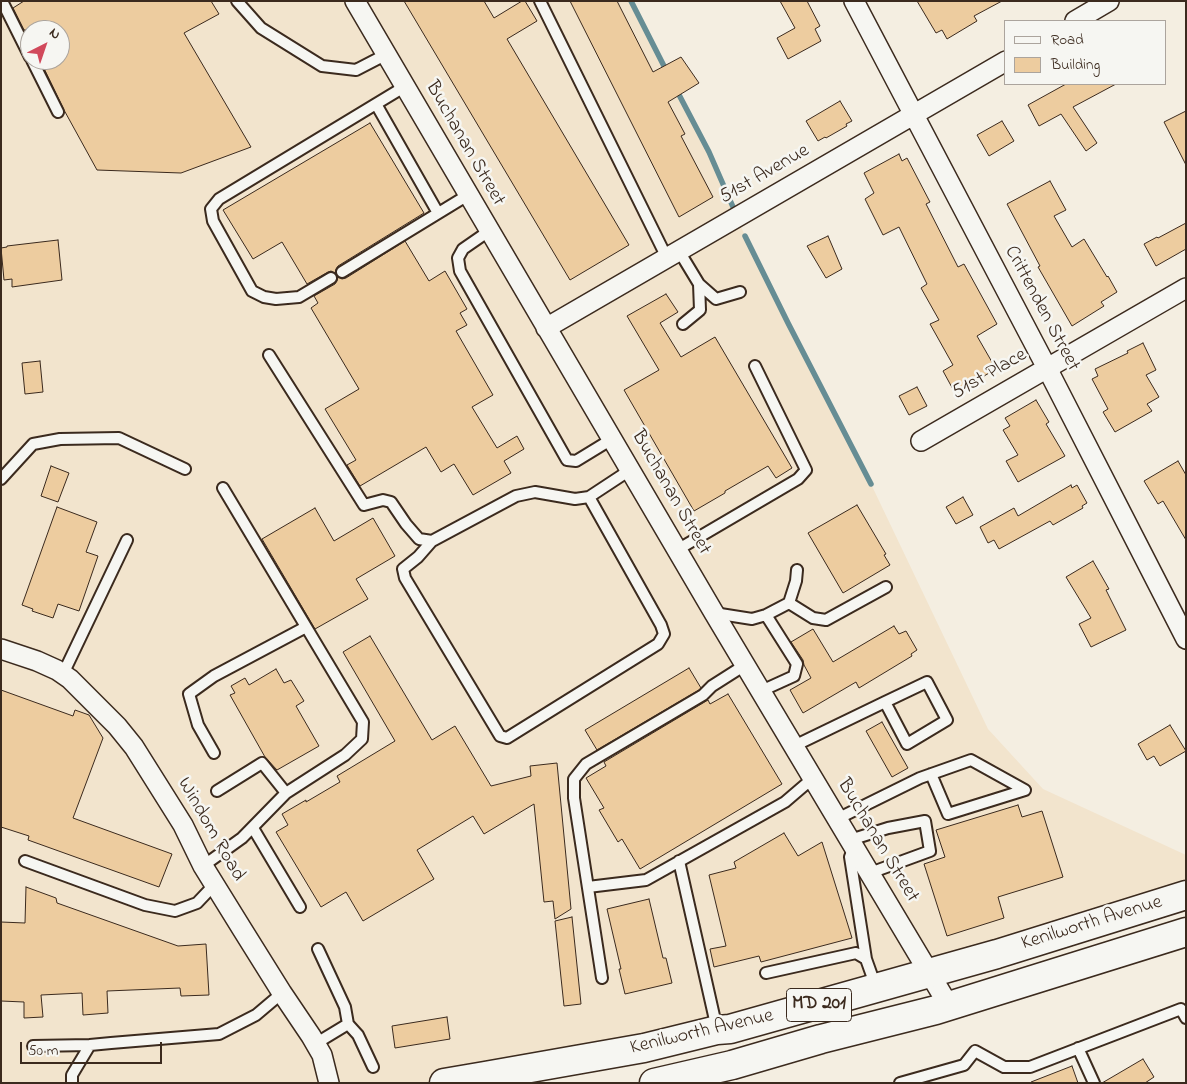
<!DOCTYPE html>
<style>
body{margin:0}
#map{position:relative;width:1187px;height:1084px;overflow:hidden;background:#f4eee1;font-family:"Indie Flower",sans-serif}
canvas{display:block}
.frame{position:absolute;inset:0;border:2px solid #3b2a1e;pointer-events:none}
.legend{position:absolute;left:1004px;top:20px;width:162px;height:65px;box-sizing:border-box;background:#f6f6f2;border:1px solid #aba49d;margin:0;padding:6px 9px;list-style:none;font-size:15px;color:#3b2a1e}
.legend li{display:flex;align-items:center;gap:10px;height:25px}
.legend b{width:25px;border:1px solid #aba49d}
.north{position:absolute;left:20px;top:20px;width:50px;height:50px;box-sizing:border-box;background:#f6f6f2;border:1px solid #aba49d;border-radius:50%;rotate:41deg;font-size:14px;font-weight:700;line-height:20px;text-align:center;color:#3b2a1e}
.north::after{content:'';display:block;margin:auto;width:18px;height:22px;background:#d1495b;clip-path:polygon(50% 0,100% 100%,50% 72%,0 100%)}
.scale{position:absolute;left:20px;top:1042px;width:142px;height:22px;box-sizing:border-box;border:2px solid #3b2a1e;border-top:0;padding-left:6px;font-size:15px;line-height:18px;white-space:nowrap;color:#3b2a1e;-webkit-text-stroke:4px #f6f6f2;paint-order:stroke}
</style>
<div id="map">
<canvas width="1187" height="1084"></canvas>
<div class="frame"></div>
<ul class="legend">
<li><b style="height:6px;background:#f6f6f2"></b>Road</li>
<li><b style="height:14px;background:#edcc9f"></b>Building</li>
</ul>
<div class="north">N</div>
<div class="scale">50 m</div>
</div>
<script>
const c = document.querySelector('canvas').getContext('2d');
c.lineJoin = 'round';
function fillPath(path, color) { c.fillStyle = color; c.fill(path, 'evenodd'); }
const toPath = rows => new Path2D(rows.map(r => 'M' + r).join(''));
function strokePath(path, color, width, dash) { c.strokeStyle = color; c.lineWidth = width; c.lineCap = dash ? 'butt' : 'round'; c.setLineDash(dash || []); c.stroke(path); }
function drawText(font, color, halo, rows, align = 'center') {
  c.font = font + ' "Indie Flower",sans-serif'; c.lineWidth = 5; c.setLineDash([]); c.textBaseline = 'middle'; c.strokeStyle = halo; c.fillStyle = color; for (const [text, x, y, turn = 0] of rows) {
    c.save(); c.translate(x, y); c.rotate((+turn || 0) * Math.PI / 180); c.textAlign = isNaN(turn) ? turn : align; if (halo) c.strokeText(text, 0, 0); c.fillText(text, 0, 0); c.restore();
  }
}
fillPath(toPath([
 [1,1,631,1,709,152,745,236,788,323,871,484,988,729,1043,789,1186,855,1186,895,997,954,444,1083,1,1083],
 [30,30,60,30,60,60,30,60]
]), '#f2e4cd');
strokePath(toPath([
 [631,1,667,72],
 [676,89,709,152,733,207],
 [745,236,788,323,871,484]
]), '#668d94', 5.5);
const building = toPath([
 [24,1,211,1,219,14,184,33,251,147,181,173,97,170,64,110,40,60,60,60,60,30,24,30,13,8,24,1],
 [404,1,484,1,494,18,522,1,525,1,537,21,507,39,629,245,570,280,404,1],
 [570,1,617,1,653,72,681,57,699,83,668,102,685,134,681,136,713,197,679,217,570,1],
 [780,1,807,1,820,26,815,29,821,41,788,59,777,38,795,28,780,1],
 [917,1,1002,1,974,16,977,21,947,39,942,30,936,33,917,1],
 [1066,84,1116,84,1073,107,1097,143,1086,151,1061,114,1039,126,1028,105,1066,84],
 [840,101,852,121,846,124,847,126,826,138,825,137,818,141,806,121,840,101],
 [1186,111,1186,165,1164,122,1186,111],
 [1002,121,1014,141,989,156,977,135,1002,121],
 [370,123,424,213,338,266,336,269,335,273,331,271,328,272,307,284,282,242,253,259,223,210,370,123],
 [899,154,902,161,907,158,930,202,926,204,958,267,964,264,997,324,977,336,996,369,955,393,943,371,953,365,930,324,939,320,921,288,927,284,899,227,883,235,865,199,874,193,864,173,899,154],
 [1050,181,1066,210,1054,216,1072,247,1084,239,1107,277,1108,276,1117,292,1101,302,1104,306,1072,326,1038,267,1040,266,1007,204,1050,181],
 [1186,223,1186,249,1156,266,1144,244,1157,237,1158,238,1186,223],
 [828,236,842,269,826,278,807,246,828,236],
 [58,240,62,280,12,287,12,279,4,280,1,248,7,247,7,246,58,240],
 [405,241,429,281,445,271,467,309,460,313,467,325,456,331,493,395,472,407,497,448,517,436,524,449,504,461,511,473,473,495,454,464,441,472,426,447,360,486,347,465,356,460,325,409,359,389,311,308,318,303,314,296,335,284,337,281,338,277,342,279,346,278,405,241],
 [666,294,678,312,660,323,681,357,715,337,792,468,776,478,768,466,725,491,725,493,694,511,624,390,659,370,627,316,666,294],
 [1143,343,1156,370,1146,375,1159,397,1147,404,1152,411,1115,432,1103,412,1108,409,1092,379,1098,376,1095,369,1128,353,1127,351,1143,343],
 [40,361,43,392,25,394,22,363,40,361],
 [917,387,927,406,909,415,899,396,917,387],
 [1036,400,1049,422,1046,424,1065,456,1018,482,1006,461,1018,455,1003,430,1010,426,1005,418,1036,400],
 [1178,461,1186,475,1186,540,1163,501,1158,504,1144,481,1178,461],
 [51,466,69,473,58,502,41,496,51,466],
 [1071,485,1072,488,1077,485,1087,503,1082,506,1083,508,1053,525,1050,521,999,549,994,540,988,543,980,527,1014,508,1018,516,1071,485],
 [963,497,973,515,956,524,946,507,963,497],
 [857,505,886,554,884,555,890,565,843,593,808,533,857,505],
 [57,507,97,522,86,552,98,556,79,611,58,604,53,618,32,611,33,609,22,605,57,507],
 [315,508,334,541,373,518,395,556,356,579,368,599,315,629,262,539,315,508],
 [1093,561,1109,589,1106,590,1126,630,1091,647,1079,624,1091,618,1066,577,1093,561],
 [894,626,899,634,906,631,917,650,911,654,912,656,859,688,856,682,803,713,790,690,811,678,804,665,803,660,791,642,813,629,833,662,894,626],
 [370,636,432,740,455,726,491,786,531,776,530,766,557,763,571,909,555,919,553,901,544,902,534,804,484,834,473,816,417,850,434,879,363,921,346,892,321,907,276,832,288,825,282,814,306,800,306,802,340,782,337,776,395,741,343,652,370,636],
 [689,668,701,688,699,690,597,750,585,730,689,668],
 [276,669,284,683,291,680,304,701,296,706,319,746,277,770,265,757,230,695,235,693,231,686,245,678,249,685,276,669],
 [1,690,73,716,75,710,89,715,103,738,73,818,172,854,159,887,28,840,29,836,1,827,1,690],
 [728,694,782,784,640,869,622,839,618,842,599,810,604,808,586,778,606,766,604,762,708,700,710,704,728,694],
 [882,722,908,768,892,777,866,731,882,722],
 [1170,725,1186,751,1160,766,1154,756,1147,760,1138,744,1170,725],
 [1018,805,1022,817,1042,811,1063,877,998,897,1004,918,947,936,924,864,945,857,936,830,1018,805],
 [784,833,798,856,822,842,852,938,761,962,759,956,714,967,710,949,726,946,709,875,736,868,734,862,784,833],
 [26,887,56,898,57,903,178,946,206,944,209,995,181,996,180,988,107,991,108,1013,83,1015,82,993,41,995,43,1017,24,1018,24,1002,1,1001,1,922,25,923,26,887],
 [649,899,663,958,666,958,672,983,625,994,619,969,621,969,607,909,649,899],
 [572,917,581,1004,564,1006,555,921,572,917],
 [447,1017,450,1039,395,1048,392,1026,447,1017],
 [1143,1059,1154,1077,1145,1083,1102,1083,1143,1059],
 [1072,1066,1078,1083,1031,1083,1031,1082,1072,1066]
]);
fillPath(building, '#edcc9f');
strokePath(building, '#3b2a1e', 1);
const service = toPath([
 [2,1,30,57],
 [237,1,261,28,322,66,356,70,385,55],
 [540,1,667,258],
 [32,60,58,112],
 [376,104,438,213],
 [489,231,463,249,458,258,460,271,567,460,576,461,612,439],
 [679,251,699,284,716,299,740,292],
 [342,272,468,195],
 [331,278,299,297,276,299,264,297,252,291,213,221,211,209,219,199,404,87],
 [683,324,700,310,699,284],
 [269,355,364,505,383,500,391,502,406,524,419,539,432,541,516,496,535,492,575,499,589,497,630,470],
 [1,479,33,444,60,439,119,438,185,469],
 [432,541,418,557,403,569,405,578,500,736,507,738,658,644,664,634,661,625,589,497],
 [677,550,798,479,806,470,755,366],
 [789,603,813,618,826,620,886,587],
 [714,613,752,619,766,615,789,603,796,581,797,570],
 [63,674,127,540],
 [761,691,794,676,797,664,766,615],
 [794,746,885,702,927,682,947,720,907,744,885,702],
 [214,753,198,725,189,694,214,676,306,627],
 [217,791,262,763,286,793],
 [837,819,920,778,971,760,1025,790,948,814,931,774],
 [253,828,300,907],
 [850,840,888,828,925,821,930,851,870,873],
 [853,849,850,857,866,959],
 [25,861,145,905,175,911,197,903,215,884],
 [679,861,717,1029],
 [203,866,242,838,286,793,345,755,362,739,363,722,223,488],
 [588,887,646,880,785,802,813,778],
 [766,973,856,953,866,959,876,987],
 [602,978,574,798,574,779,586,764,703,695,712,686,745,665],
 [348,1024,358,1035,373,1067],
 [315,1044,348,1024,345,1007,318,949],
 [33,1046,90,1045],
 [1078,1048,1094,1083],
 [72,1083,72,1075,90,1045,111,1043,219,1034,256,1015,282,993],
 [900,1083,964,1065,975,1051,1004,1067,1030,1067,1181,1009,1186,1018]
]);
const minor = toPath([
 [355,1,714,613,949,1006],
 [854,1,1047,368,1186,639],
 [1075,21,1109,1],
 [546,328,1006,61],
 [921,441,1186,288],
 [1,649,37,661,57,670,70,679,117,726,134,747,183,825,203,866,242,929,282,993,311,1036,322,1055,329,1083]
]);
const primary = toPath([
 [444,1083,485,1076,644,1048,717,1030,730,1029,997,954,1186,895],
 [654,1083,732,1065,821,1039,936,1010,1186,932]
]);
strokePath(service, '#3b2a1e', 14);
strokePath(minor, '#3b2a1e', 22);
strokePath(primary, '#3b2a1e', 31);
strokePath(service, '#f6f6f2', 10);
strokePath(minor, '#f6f6f2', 19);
strokePath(primary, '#f6f6f2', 28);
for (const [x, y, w] of [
 [819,1005,65]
]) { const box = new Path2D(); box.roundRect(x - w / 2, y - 16.5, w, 33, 4); c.fillStyle = '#f6f6f2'; c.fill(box); strokePath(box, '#3b2a1e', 1); }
drawText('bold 19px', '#3b2a1e', null, [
 ["MD 201",819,1005]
]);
drawText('20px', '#3b2a1e', '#f6f6f2', [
 ["Buchanan Street",464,144,60],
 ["51st Avenue",765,175,-30],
 ["Crittenden Street",1041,309,62],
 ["51st Place",990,375,-30],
 ["Buchanan Street",670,493,60],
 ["Windom Road",210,830,60],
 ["Buchanan Street",877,841,59],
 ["Kenilworth Avenue",1092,924,-17],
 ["Kenilworth Avenue",702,1033,-13]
]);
</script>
